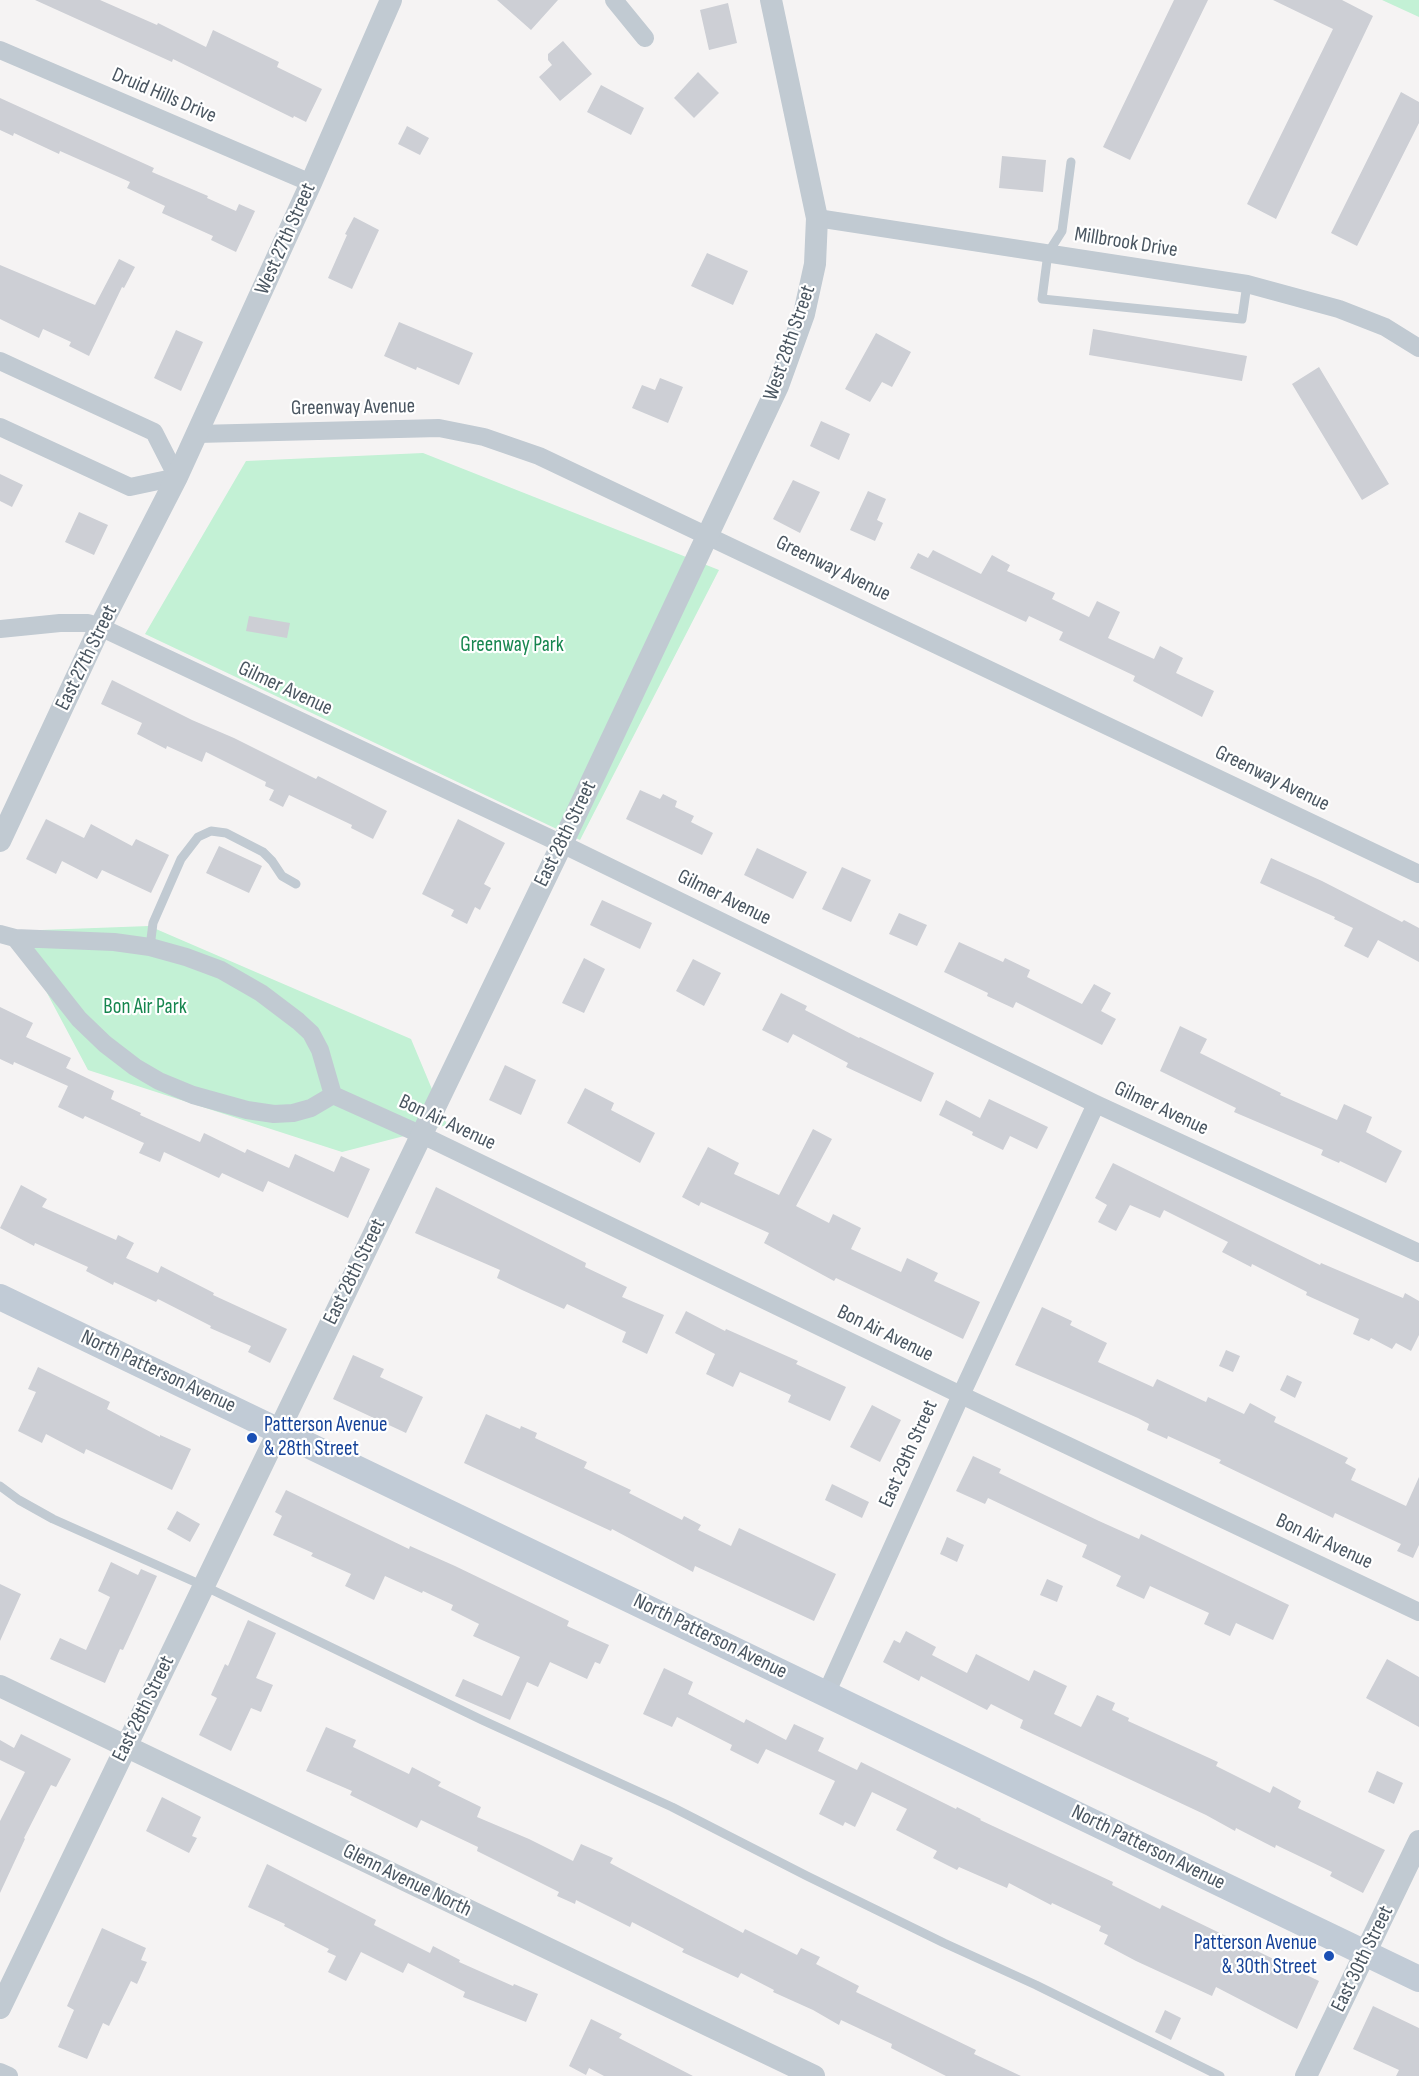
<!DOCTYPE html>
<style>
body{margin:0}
canvas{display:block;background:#f5f3f3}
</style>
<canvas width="1419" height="2076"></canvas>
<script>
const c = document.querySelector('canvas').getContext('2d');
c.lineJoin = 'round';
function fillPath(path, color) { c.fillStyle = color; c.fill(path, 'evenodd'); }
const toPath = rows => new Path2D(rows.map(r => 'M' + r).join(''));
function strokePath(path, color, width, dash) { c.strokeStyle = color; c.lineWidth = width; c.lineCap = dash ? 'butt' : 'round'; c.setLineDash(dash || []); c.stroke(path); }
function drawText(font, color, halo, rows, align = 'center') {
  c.font = font + ' "Sofia Sans Condensed",sans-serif'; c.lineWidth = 4.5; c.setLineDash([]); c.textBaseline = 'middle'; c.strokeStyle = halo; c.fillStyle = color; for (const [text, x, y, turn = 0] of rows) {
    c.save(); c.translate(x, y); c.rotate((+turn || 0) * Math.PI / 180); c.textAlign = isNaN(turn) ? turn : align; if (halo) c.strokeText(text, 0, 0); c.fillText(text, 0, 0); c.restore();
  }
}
fillPath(toPath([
 [1382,0,1419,0,1419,17],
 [423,453,719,570,580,840,145,634,246,461],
 [149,926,411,1039,447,1125,342,1152,88,1070,14,931]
]), '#c3f1d5');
fillPath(toPath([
 [35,0,100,0,157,25,158,23,206,47,213,30,279,62,277,67,322,89,306,122,294,116,293,118,173,59,172,62],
 [497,0,558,0,531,30],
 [1174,0,1208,0,1130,160,1103,147],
 [1273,0,1342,0,1373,16,1276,219,1247,204,1333,29],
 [728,3,737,43,709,50,700,10],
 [563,41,592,74,560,101,539,77,552,65,548,60,548,54],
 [698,72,719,93,694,118,674,98],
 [601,85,644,108,631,135,587,112],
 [1401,92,1419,102,1419,123,1357,246,1331,233],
 [0,98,154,168,152,172,208,196,207,198,236,211,239,204,255,211,236,252,211,240,213,236,162,213,165,206,127,188,130,182,60,151,59,154,14,133,13,136,0,130],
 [407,126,429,138,420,155,398,144],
 [1002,156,1046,160,1043,192,999,188],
 [354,217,379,230,352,289,328,278,347,235,345,234],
 [707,253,748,271,733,305,691,286],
 [119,259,135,267,124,288,122,287,89,356,69,346,71,342,43,329,39,338,0,319,0,265,95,305],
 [399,322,473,353,459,385,417,367,416,370,384,356],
 [1093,329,1247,356,1242,381,1089,355],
 [176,330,203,342,181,391,154,378],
 [876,333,911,352,892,387,882,382,870,402,845,389],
 [1319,367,1389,484,1362,500,1292,384],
 [660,378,683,387,668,423,632,408,642,385,655,390],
 [821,421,850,434,839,460,810,446],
 [0,474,23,485,12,507,0,501],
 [793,480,820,492,800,533,773,519],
 [868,491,886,499,877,520,883,523,875,541,850,530],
 [79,512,108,525,94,555,65,542],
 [933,550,981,574,992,555,1010,565,1007,571,1055,593,1052,599,1089,617,1097,601,1120,612,1108,638,1154,659,1160,646,1183,658,1176,673,1214,691,1202,717,1133,681,1135,676,1059,640,1063,632,1029,616,1026,622,910,568,918,553,928,558],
 [249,616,290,623,287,638,246,631],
 [112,680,192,720,234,738,316,779,318,776,387,811,373,839,351,828,352,825,289,795,283,807,269,800,274,790,265,786,266,782,206,752,202,762,167,746,166,749,137,734,142,723,101,704],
 [640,790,660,799,663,794,677,801,675,807,694,816,691,822,713,833,702,855,626,819],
 [46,819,84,838,91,824,132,846,136,839,169,855,151,893,102,870,97,879,62,861,56,874,26,859],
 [458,819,505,843,484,884,491,888,480,910,475,907,467,924,451,916,454,910,422,894],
 [219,846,262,866,249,893,206,873],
 [757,848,807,872,793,899,744,875],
 [1271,858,1322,881,1402,922,1404,920,1419,928,1419,962,1378,940,1368,958,1344,946,1353,928,1334,919,1335,917,1260,883],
 [842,867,871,880,851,922,822,909],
 [602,900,652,923,640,949,590,925],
 [899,913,927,925,917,946,889,934],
 [959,942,1003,962,1005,958,1030,970,1027,977,1082,1004,1094,984,1111,993,1101,1011,1116,1019,1102,1045,1016,1002,1013,1008,987,996,988,993,944,972],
 [584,958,605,969,584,1013,562,1003],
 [693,959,721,973,704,1006,676,991],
 [781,993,807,1006,805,1010,859,1038,860,1037,934,1073,921,1102,846,1067,848,1063,793,1034,788,1043,762,1030],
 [0,1007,33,1023,26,1037,71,1058,66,1068,114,1091,111,1099,141,1113,140,1115,200,1142,204,1133,245,1153,247,1149,289,1168,295,1154,334,1172,341,1156,370,1169,348,1218,268,1181,263,1192,222,1173,219,1178,164,1152,160,1162,139,1153,144,1143,85,1116,83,1119,58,1107,68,1086,14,1062,13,1065,0,1059],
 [1180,1026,1207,1039,1200,1053,1281,1093,1280,1095,1337,1120,1344,1104,1372,1117,1366,1132,1402,1151,1386,1183,1340,1161,1339,1163,1321,1155,1323,1150,1234,1112,1236,1108,1160,1071],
 [505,1065,536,1080,521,1115,489,1100],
 [585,1088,614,1103,611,1110,655,1133,640,1163,567,1123],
 [989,1099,1048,1127,1037,1149,1010,1136,1003,1150,972,1135,973,1132,939,1115,946,1100,980,1118],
 [813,1129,832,1139,796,1206,829,1223,833,1214,861,1228,851,1249,901,1272,907,1258,938,1273,934,1281,980,1302,963,1339,836,1278,834,1281,764,1243,769,1233,701,1202,699,1206,682,1197,708,1147,739,1163,734,1174,779,1195],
 [1113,1163,1320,1265,1321,1263,1403,1298,1405,1293,1419,1301,1419,1335,1411,1351,1396,1343,1392,1349,1371,1338,1369,1341,1353,1334,1359,1319,1306,1295,1307,1292,1252,1264,1251,1267,1222,1252,1228,1242,1164,1210,1160,1218,1130,1205,1116,1231,1098,1222,1107,1205,1095,1198],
 [21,1185,47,1199,42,1207,116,1240,118,1235,134,1243,126,1258,158,1273,161,1266,214,1293,213,1295,287,1329,270,1363,248,1352,251,1346,210,1328,211,1326,158,1299,156,1302,114,1282,113,1285,86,1271,88,1267,35,1243,34,1246,0,1228],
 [436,1187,586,1263,585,1267,627,1287,622,1297,664,1315,647,1354,622,1342,626,1332,567,1304,564,1309,522,1290,497,1278,500,1270,415,1233],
 [1042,1307,1072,1321,1070,1325,1107,1343,1098,1362,1153,1387,1157,1379,1206,1402,1208,1397,1244,1414,1250,1403,1276,1417,1274,1422,1348,1458,1345,1463,1356,1469,1351,1480,1406,1506,1419,1477,1419,1545,1413,1558,1397,1551,1401,1544,1335,1513,1333,1518,1219,1463,1221,1460,1168,1436,1167,1439,1147,1430,1149,1424,1138,1418,1015,1365],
 [686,1311,725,1331,726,1329,798,1361,796,1364,846,1387,830,1421,788,1402,791,1395,740,1372,733,1387,706,1374,715,1354,675,1333],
 [1226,1350,1240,1356,1233,1372,1219,1366],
 [353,1355,384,1369,380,1377,423,1397,406,1433,333,1399],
 [38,1367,110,1402,107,1409,160,1437,160,1435,191,1449,172,1490,86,1449,84,1454,46,1434,42,1443,18,1431,36,1392,28,1389],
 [1287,1375,1302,1382,1295,1398,1280,1390],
 [872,1405,901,1420,880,1462,850,1447],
 [486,1414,520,1429,521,1426,537,1433,535,1438,587,1462,584,1468,631,1490,629,1493,682,1520,684,1516,701,1525,698,1530,731,1546,739,1528,836,1574,814,1621,695,1566,693,1572,612,1529,611,1531,464,1463],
 [973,1456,1001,1469,999,1473,1099,1521,1139,1539,1141,1534,1289,1605,1273,1640,1236,1623,1230,1636,1204,1624,1209,1613,1150,1586,1144,1599,1116,1586,1121,1576,1082,1557,1087,1545,988,1498,985,1504,956,1491],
 [832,1484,869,1502,862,1518,825,1500],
 [286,1490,409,1549,410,1546,455,1566,569,1621,567,1626,609,1645,600,1664,595,1662,587,1679,550,1662,538,1687,527,1682,510,1720,455,1696,463,1679,502,1696,520,1657,473,1636,479,1624,451,1610,453,1605,423,1591,422,1593,385,1576,374,1600,345,1586,351,1574,311,1556,313,1553,273,1535,282,1516,275,1512],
 [177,1511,200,1524,190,1542,167,1529],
 [947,1537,964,1545,957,1562,940,1554],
 [111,1562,138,1575,141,1569,157,1576,123,1650,120,1649,105,1683,50,1659,60,1638,86,1650,110,1597,98,1591],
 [1047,1579,1063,1586,1057,1602,1040,1595],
 [0,1584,21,1594,0,1641],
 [248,1620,276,1633,256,1678,273,1685,261,1712,251,1708,231,1751,199,1735,217,1698,211,1695,225,1664,228,1666],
 [906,1631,936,1647,932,1655,967,1673,976,1654,1029,1681,1034,1670,1067,1686,1054,1714,1081,1727,1097,1695,1115,1703,1112,1710,1129,1718,1128,1721,1218,1762,1216,1766,1270,1793,1273,1786,1301,1801,1298,1808,1385,1850,1363,1893,1330,1876,1332,1872,1276,1845,1275,1848,1236,1828,1235,1831,1206,1815,1020,1728,1023,1720,991,1704,987,1710,921,1676,919,1681,883,1662,894,1640,900,1643],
 [1387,1659,1419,1677,1419,1727,1366,1698],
 [664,1668,693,1682,688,1694,744,1723,746,1719,786,1740,794,1724,824,1738,818,1751,857,1770,861,1762,956,1809,957,1807,981,1819,980,1820,1113,1882,1112,1885,1160,1909,1162,1905,1319,1981,1297,2029,1216,1987,1212,1996,1136,1961,1104,1944,1108,1935,1099,1931,1101,1926,1052,1903,1051,1905,1009,1883,1007,1888,959,1867,957,1870,933,1858,937,1851,896,1830,907,1809,872,1792,855,1827,845,1822,843,1826,819,1814,835,1781,766,1749,758,1764,730,1750,732,1745,677,1717,672,1727,643,1714],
 [326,1727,356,1740,353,1747,409,1774,412,1767,441,1782,438,1786,481,1807,477,1817,529,1839,573,1861,581,1844,613,1858,610,1863,743,1933,745,1929,797,1955,801,1948,820,1957,816,1964,859,1986,856,1992,976,2050,974,2054,1021,2076,946,2076,891,2048,892,2044,841,2020,839,2025,813,2010,773,1992,774,1990,741,1973,738,1978,682,1952,684,1949,632,1922,630,1927,576,1900,575,1904,557,1896,559,1892,477,1851,478,1847,421,1820,417,1828,350,1795,352,1791,306,1771],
 [21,1734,71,1759,56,1787,51,1785,24,1838,25,1839,0,1893,0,1821,25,1772,0,1760,0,1740,14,1748],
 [1377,1771,1403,1783,1394,1804,1368,1792],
 [162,1797,201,1817,192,1836,197,1838,189,1853,146,1831],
 [267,1864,376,1920,374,1925,430,1953,433,1946,460,1960,459,1962,513,1986,514,1984,538,1994,526,2022,463,1997,465,1992,408,1963,403,1973,361,1952,346,1981,328,1972,336,1956,327,1952,329,1949,284,1926,285,1924,248,1907],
 [102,1928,146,1948,141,1960,147,1962,137,1984,131,1981,109,2026,103,2023,87,2059,58,2047,74,2010,67,2006],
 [1373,2006,1419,2028,1419,2076,1396,2076,1399,2070,1353,2049],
 [1165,2010,1181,2018,1171,2040,1155,2032],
 [591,2019,622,2034,619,2038,693,2076,604,2076,589,2068,586,2075,569,2066]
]), '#cdcfd5');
strokePath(toPath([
 [1071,162,1062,231,1048,253,1042,299,1242,319,1247,284],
 [150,947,153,923,181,859,198,837,211,831,226,833,263,852,272,861,282,876,296,884],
 [0,1486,19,1500,53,1519,204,1586,482,1720,672,1807,807,1876,944,1943,1036,1985,1220,2076]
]), '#c1cad2', 9);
strokePath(toPath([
 [614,0,645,38],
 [0,50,311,183],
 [817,218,1247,284,1339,309,1385,327,1419,348],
 [0,361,154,432,177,477,130,487,0,427],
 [197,434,439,428,484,437,539,456,1419,874],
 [0,629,60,623,88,623,100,627,562,844,1096,1104,1419,1253],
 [0,934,15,938,114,942,150,947,186,957,221,970,261,993,298,1021,311,1033,320,1050,333,1095],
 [15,938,79,1019,105,1044,135,1067,159,1081,193,1095,247,1110,274,1114,293,1113,311,1108,333,1095],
 [333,1095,422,1135,961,1395,1419,1612],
 [826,1694,961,1395,1096,1104],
 [0,2072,9,2076]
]), '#c1cad2', 18);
strokePath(toPath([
 [0,841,100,627,177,477,311,183,391,0],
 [0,1686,814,2076],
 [0,2008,562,844,778,386,804,314,815,264,817,218,771,0],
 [1306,2076,1419,1841]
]), '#c1cad2', 22);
strokePath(toPath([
 [0,1297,1419,1979]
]), '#c1cbd6', 26);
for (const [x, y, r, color] of [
 [252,1438,6,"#1a4fb4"],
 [1329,1956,6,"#1a4fb4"]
]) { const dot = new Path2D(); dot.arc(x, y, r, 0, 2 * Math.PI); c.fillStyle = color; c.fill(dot); strokePath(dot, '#fff', 2); }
drawText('21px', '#4a5661', '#fff', [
 ["Druid Hills Drive",164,96,23],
 ["West 27th Street",286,239,-66],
 ["Millbrook Drive",1126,243,9],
 ["West 28th Street",790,343,-71],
 ["Greenway Avenue",353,408,-1],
 ["Greenway Avenue",833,569,26],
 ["East 27th Street",87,658,-64],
 ["Gilmer Avenue",285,689,25],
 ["Greenway Avenue",1272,779,26],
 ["East 28th Street",566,834,-64],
 ["Gilmer Avenue",724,898,26],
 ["Gilmer Avenue",1161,1109,25],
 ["Bon Air Avenue",447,1123,25],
 ["East 28th Street",355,1272,-64],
 ["Bon Air Avenue",885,1334,26],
 ["North Patterson Avenue",158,1372,25],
 ["East 29th Street",909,1454,-66],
 ["Bon Air Avenue",1324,1542,25],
 ["North Patterson Avenue",710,1637,26],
 ["East 28th Street",144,1709,-64],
 ["North Patterson Avenue",1148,1848,26],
 ["Glenn Avenue North",407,1881,26],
 ["East 30th Street",1363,1959,-64]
]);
drawText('21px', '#17864f', '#fff', [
 ["Greenway Park",512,646],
 ["Bon Air Park",145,1008]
]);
drawText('21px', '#164399', '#fff', [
 ["Patterson Avenue",264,1426],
 ["& 28th Street",264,1450],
 ["Patterson Avenue",1317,1944,"right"],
 ["& 30th Street",1317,1968,"right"]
], 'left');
</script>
